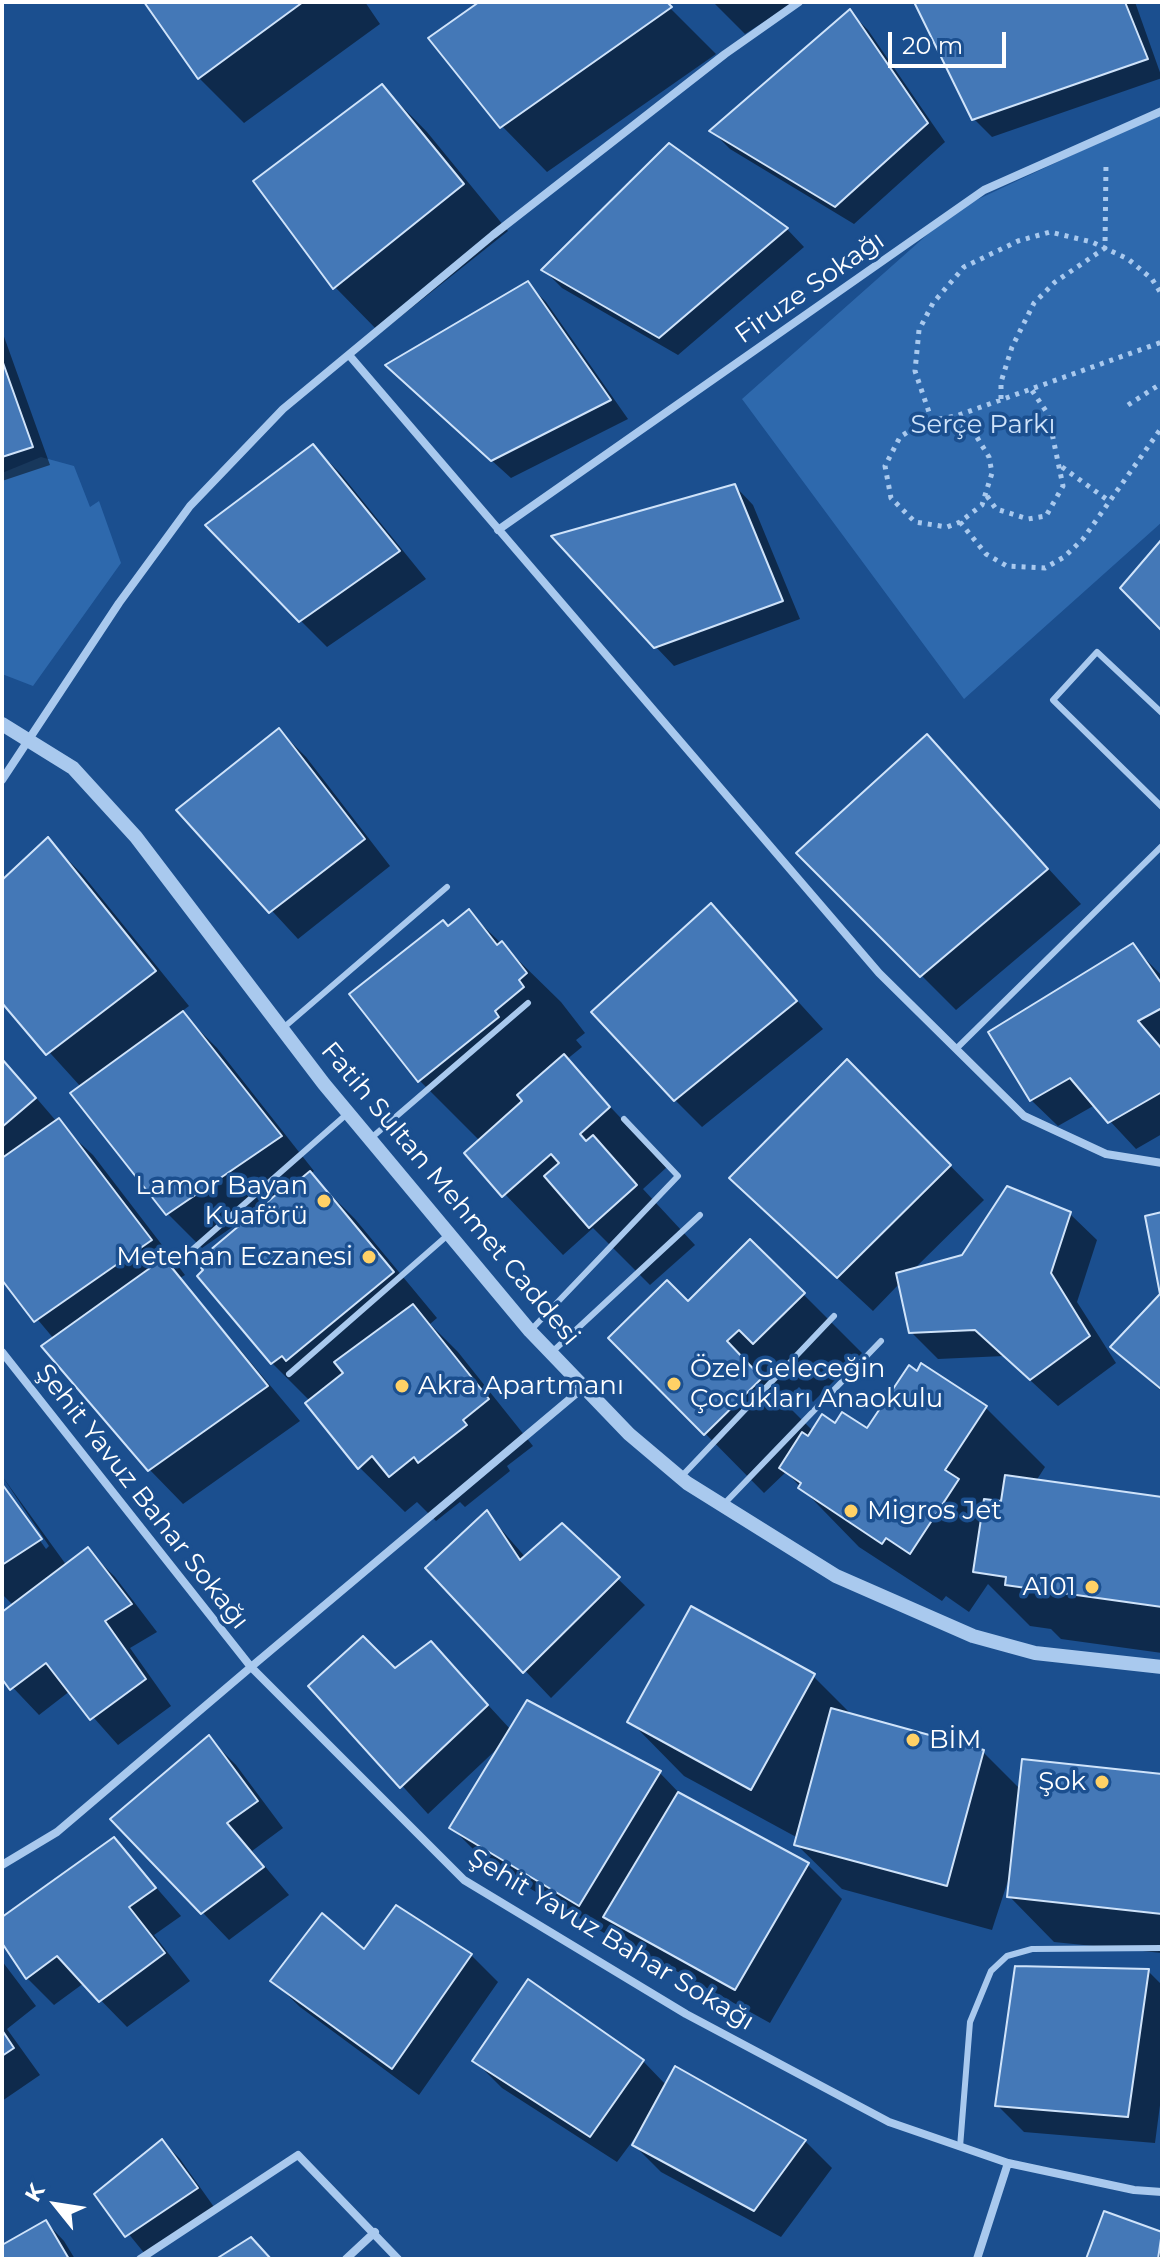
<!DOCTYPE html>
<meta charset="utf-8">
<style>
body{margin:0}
#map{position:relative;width:1164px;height:2261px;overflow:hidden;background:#1b4f8f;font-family:Montserrat,sans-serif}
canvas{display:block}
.frame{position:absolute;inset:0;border:4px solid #fff;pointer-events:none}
.north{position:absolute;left:16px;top:2165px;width:80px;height:80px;-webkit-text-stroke:6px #1b4f8f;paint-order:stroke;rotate:300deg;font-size:22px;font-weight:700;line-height:32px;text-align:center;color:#fff}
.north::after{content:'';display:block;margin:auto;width:28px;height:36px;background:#fff;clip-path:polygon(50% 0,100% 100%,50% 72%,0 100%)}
.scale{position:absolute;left:888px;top:32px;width:118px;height:36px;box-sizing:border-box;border:4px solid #fff;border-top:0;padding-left:10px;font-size:24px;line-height:28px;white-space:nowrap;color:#fff;-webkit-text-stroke:6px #1b4f8f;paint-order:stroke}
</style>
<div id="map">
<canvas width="1164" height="2261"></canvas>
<div class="frame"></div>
<div class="north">K</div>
<div class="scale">20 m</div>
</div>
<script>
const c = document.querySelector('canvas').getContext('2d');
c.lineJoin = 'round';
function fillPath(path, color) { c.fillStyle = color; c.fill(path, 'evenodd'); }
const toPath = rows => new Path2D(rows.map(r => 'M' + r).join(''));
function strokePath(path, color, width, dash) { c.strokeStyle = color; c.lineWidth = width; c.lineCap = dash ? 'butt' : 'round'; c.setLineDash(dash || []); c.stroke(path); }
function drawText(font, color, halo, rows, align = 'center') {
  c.font = font + ' Montserrat,sans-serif'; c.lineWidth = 7; c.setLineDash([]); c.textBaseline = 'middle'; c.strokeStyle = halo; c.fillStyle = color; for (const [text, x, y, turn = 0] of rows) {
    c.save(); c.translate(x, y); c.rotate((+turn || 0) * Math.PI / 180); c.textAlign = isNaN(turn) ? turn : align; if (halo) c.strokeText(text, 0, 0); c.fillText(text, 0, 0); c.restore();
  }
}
fillPath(toPath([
 [1162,113,1162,522,964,699,742,399,955,210],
 [41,457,74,466,90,507,99,501,121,563,33,686,2,674,2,473]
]), '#2e69ad');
fillPath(toPath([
 [147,2,365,2,380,24,244,123,199,78],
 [483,2,664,2,716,54,547,172,502,126],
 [713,2,795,2,745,34],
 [916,2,1135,2,1162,78,992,137,974,119],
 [850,12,868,30,945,142,854,224,730,149,712,131],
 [382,86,427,132,508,231,380,333,335,287],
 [669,145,787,229,804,247,678,355,562,288,544,270],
 [528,284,546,302,628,419,511,478,406,383],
 [2,331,50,465,2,481],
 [313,446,340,473,426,579,327,647,300,620],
 [735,486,753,505,800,619,674,666,656,647],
 [279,730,306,757,390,866,298,939,179,810],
 [927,737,1081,904,956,1010,799,853],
 [48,840,82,874,189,1006,181,1012,217,1048,314,1171,310,1174,355,1219,437,1318,430,1324,458,1352,533,1446,507,1466,510,1471,465,1507,460,1502,436,1521,417,1502,405,1512,359,1467,310,1401,272,1363,199,1276,249,1220,247,1217,202,1248,168,1214,72,1093,81,1087,2,1000,2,882],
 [711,906,823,1029,702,1127,675,1100],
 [469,912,561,1002,585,1033,576,1040,582,1047,566,1060,667,1167,643,1189,695,1245,650,1285,593,1228,563,1255,466,1153,480,1141,419,1080,448,928],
 [1133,946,1162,976,1162,1134,1136,1149,1095,1105,1058,1126,1031,1100],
 [2,1058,57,1122,93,1155,185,1275,180,1278,300,1421,183,1504,149,1469,54,1339,2,1277],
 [847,1061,984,1200,913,1270,963,1257,1070,1214,1097,1240,1077,1302,1116,1363,1058,1406,1004,1356,938,1359,911,1332,900,1283,873,1311,766,1212],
 [750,1241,862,1353,813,1402,799,1387,784,1402,813,1431,835,1426,868,1431,922,1366,986,1408,1045,1467,1036,1481,1162,1499,1162,1653,1061,1639,1051,1629,1030,1626,988,1584,969,1612,946,1596,942,1601,859,1547,786,1472,764,1493,611,1338,688,1304],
 [1162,1295,1162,1392,1113,1347],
 [2,1476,67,1566,88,1550,115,1577,157,1632,130,1648,171,1706,118,1745,70,1691,39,1715,2,1676,2,1614,14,1606,2,1594,2,1487,46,1549,49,1546],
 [487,1513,526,1558,562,1525,645,1605,551,1698,428,1568],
 [431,1643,511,1730,660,1773,683,1797,808,1865,842,1899,770,2023,640,1951,619,1930,614,1939,486,1862,452,1828,500,1746,428,1814,311,1686,395,1671],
 [813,1676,854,1717,983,1752,1021,1790,1162,1776,1162,1953,1054,1942,1009,1896,1013,1865,992,1930,842,1889,796,1844,798,1838,684,1776,630,1721],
 [209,1738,236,1765,283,1828,252,1851,289,1895,229,1940,113,1819],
 [114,1839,181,1916,154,1935,190,1981,127,2027,84,1983,54,2005,27,1978,2,1939,2,1920],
 [364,1952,471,1955,498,1982,419,2095,300,2007,273,1981],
 [2,1961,36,2006,7,2029,40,2075,2,2101],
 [1148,1971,1162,1985,1162,2090,1155,2143,1024,2132,997,2105],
 [475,2061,643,2061,667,2086,676,2069,805,2141,832,2168,781,2237,661,2172,634,2145,637,2135,617,2162,502,2088],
 [162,2141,180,2159,214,2207,145,2254,97,2195],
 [1106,2213,1162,2234,1162,2259,1088,2259],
 [46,2222,64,2241,75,2259,2,2259,2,2247]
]), '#0007');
const building = toPath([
 [144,2,303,2,198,79,144,2],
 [479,2,667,2,672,7,500,128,428,38,479,2],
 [914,2,1125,2,1148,59,972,120,914,2],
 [850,9,928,123,835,207,709,131,850,9],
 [382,84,464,184,333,289,253,181,382,84],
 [669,143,788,228,659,338,541,270,669,143],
 [528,281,611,400,491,461,385,365,528,281],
 [2,360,33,447,2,457,2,360],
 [313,444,400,551,299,622,205,525,313,444],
 [735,484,783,601,654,648,551,536,735,484],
 [1162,539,1162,631,1120,588,1162,539],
 [279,728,365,839,269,913,176,810,279,728],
 [927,734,1048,869,920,977,796,853,927,734],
 [48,837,156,971,46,1055,2,1003,2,880,48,837],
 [711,903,797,1001,674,1101,591,1012,711,903],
 [469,909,497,945,502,941,527,973,519,980,524,987,495,1011,499,1017,418,1082,349,994,443,920,448,926,469,909],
 [1133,943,1162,984,1162,1008,1138,1021,1162,1049,1162,1092,1108,1123,1070,1078,1030,1101,988,1032,1133,943],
 [183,1011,282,1136,166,1215,70,1093,183,1011],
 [564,1054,610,1107,580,1134,586,1141,593,1135,637,1185,589,1228,544,1176,559,1163,551,1154,502,1197,464,1153,522,1101,517,1095,564,1054],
 [2,1059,36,1098,2,1127,2,1059],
 [847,1059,951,1165,837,1278,729,1178,847,1059],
 [59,1118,152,1240,34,1322,2,1280,2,1158,59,1118],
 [310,1171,394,1272,286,1361,282,1356,271,1364,197,1276,203,1270,196,1262,278,1193,280,1196,310,1171],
 [1007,1186,1071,1212,1051,1273,1090,1336,1030,1380,975,1330,909,1333,896,1273,962,1255,1007,1186],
 [1162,1212,1162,1388,1161,1389,1110,1347,1160,1294,1145,1216,1162,1212],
 [750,1239,805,1293,753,1344,739,1330,727,1341,762,1378,704,1435,608,1338,667,1280,688,1301,750,1239],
 [164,1258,268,1386,148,1471,41,1346,164,1258],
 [413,1304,489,1399,463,1420,467,1425,418,1463,414,1457,389,1477,372,1456,358,1469,305,1403,343,1373,334,1362,413,1304],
 [921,1363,987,1406,945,1470,959,1479,910,1554,886,1538,882,1544,798,1488,801,1483,779,1468,802,1432,808,1436,822,1414,835,1423,842,1412,867,1428,909,1365,917,1371,921,1363],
 [1005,1475,1162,1497,1162,1607,1005,1585,1006,1577,973,1572,984,1499,1001,1501,1005,1475],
 [2,1484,42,1539,2,1565,2,1484],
 [487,1510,520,1560,562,1523,620,1577,523,1673,425,1568,487,1510],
 [88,1547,132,1604,105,1621,146,1679,90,1720,46,1663,10,1690,2,1679,2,1612,88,1547],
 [691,1606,815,1674,751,1790,627,1722,691,1606],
 [363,1636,395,1668,431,1641,488,1705,400,1788,308,1686,363,1636],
 [527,1700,661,1771,579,1906,449,1828,527,1700],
 [831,1708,984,1750,947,1886,794,1845,831,1708],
 [209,1735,258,1801,227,1823,264,1867,201,1914,110,1819,209,1735],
 [1022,1759,1162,1774,1162,1914,1007,1897,1022,1759],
 [678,1792,809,1863,735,1990,603,1917,678,1792],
 [114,1837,156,1888,129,1907,165,1953,99,2002,57,1956,26,1979,2,1943,2,1917,114,1837],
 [396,1905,472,1954,392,2069,270,1981,322,1913,364,1949,396,1905],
 [1015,1966,1149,1969,1128,2117,995,2106,1015,1966],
 [528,1979,644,2060,590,2137,472,2061,528,1979],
 [2,2030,14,2048,2,2056,2,2030],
 [675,2066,806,2140,754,2211,632,2145,675,2066],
 [162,2139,198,2188,125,2237,94,2194,162,2139],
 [1104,2211,1162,2232,1158,2259,1086,2259,1104,2211],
 [46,2220,69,2259,2,2259,2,2245,46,2220],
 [251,2237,271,2259,216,2259,251,2237]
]);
fillPath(building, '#4478b7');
strokePath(building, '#cfe3fa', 2);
strokePath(toPath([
 [1001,399,1001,382,1012,347,1034,303,1055,282,1105,248,1106,163],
 [1128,405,1162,383],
 [932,421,949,421,975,434,989,457,992,473,982,505,960,522,947,527,915,522,891,498,885,466,900,437,923,422,956,416,1162,342],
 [932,421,915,371,919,330,933,303,964,267,1018,241,1050,232,1092,242,1128,259,1152,279,1162,295],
 [1062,467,1109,501],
 [987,496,996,509,1028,519,1046,516,1063,486,1048,414,1031,389],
 [960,522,986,554,1007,566,1045,568,1064,557,1083,539,1162,427]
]), '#a9c9ee', 5, [4, 6]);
strokePath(toPath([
 [1162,713,1097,652,1053,700,1162,807],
 [282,1029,447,887],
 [956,1049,1162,846],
 [370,1139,528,1003],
 [192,1250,348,1113],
 [530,1331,678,1176,624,1119],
 [551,1353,700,1215],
 [289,1374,449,1234],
 [680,1478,834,1316],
 [724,1504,881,1341],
 [960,2147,970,2022,991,1971,1007,1956,1032,1949,1162,1948]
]), '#a9c9ee', 6);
strokePath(toPath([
 [349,355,879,973,1024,1116,1106,1154,1162,1163],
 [498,530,984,190,1162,111],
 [2,780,119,603,190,506,283,409,493,235,725,54,799,2],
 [2,1352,251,1667,57,1832,2,1865],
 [584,1387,251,1667,464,1880,686,2014,889,2122,1008,2163,977,2259],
 [1008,2163,1134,2190,1162,2192],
 [140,2259,298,2155,398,2259],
 [346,2259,375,2232]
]), '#a9c9ee', 8);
strokePath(toPath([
 [2,724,73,768,136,837,324,1084,530,1331,629,1434,687,1483,836,1576,973,1636,1035,1653,1162,1667]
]), '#a9c9ee', 14);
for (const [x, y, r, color] of [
 [324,1201,8,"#ffd166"],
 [369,1257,8,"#ffd166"],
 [674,1384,8,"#ffd166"],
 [402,1386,8,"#ffd166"],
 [851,1511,8,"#ffd166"],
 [1092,1587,8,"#ffd166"],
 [913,1740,8,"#ffd166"],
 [1102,1782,8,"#ffd166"]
]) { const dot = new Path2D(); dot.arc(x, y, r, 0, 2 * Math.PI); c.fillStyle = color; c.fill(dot); strokePath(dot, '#1b4f8f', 3); }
drawText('26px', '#fff', '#1b4f8f', [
 ["Firuze Sokağı",810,288,-35],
 ["Fatih Sultan Mehmet Caddesi",450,1194,50],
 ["Şehit Yavuz Bahar Sokağı",142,1497,52],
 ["Şehit Yavuz Bahar Sokağı",611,1940,31]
]);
drawText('26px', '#cfe3fa', '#1b4f8f', [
 ["Serçe Parkı",983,425]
]);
drawText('26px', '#fff', '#1b4f8f', [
 ["Lamor Bayan",308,1186],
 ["Kuaförü",308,1216],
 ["Metehan Eczanesi",353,1257],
 ["Özel Geleceğin",690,1369,"left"],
 ["Çocukları Anaokulu",690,1399,"left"],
 ["Akra Apartmanı",418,1386,"left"],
 ["Migros Jet",867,1511,"left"],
 ["A101",1076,1587],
 ["BİM",929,1740,"left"],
 ["Şok",1086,1782]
], 'right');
</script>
